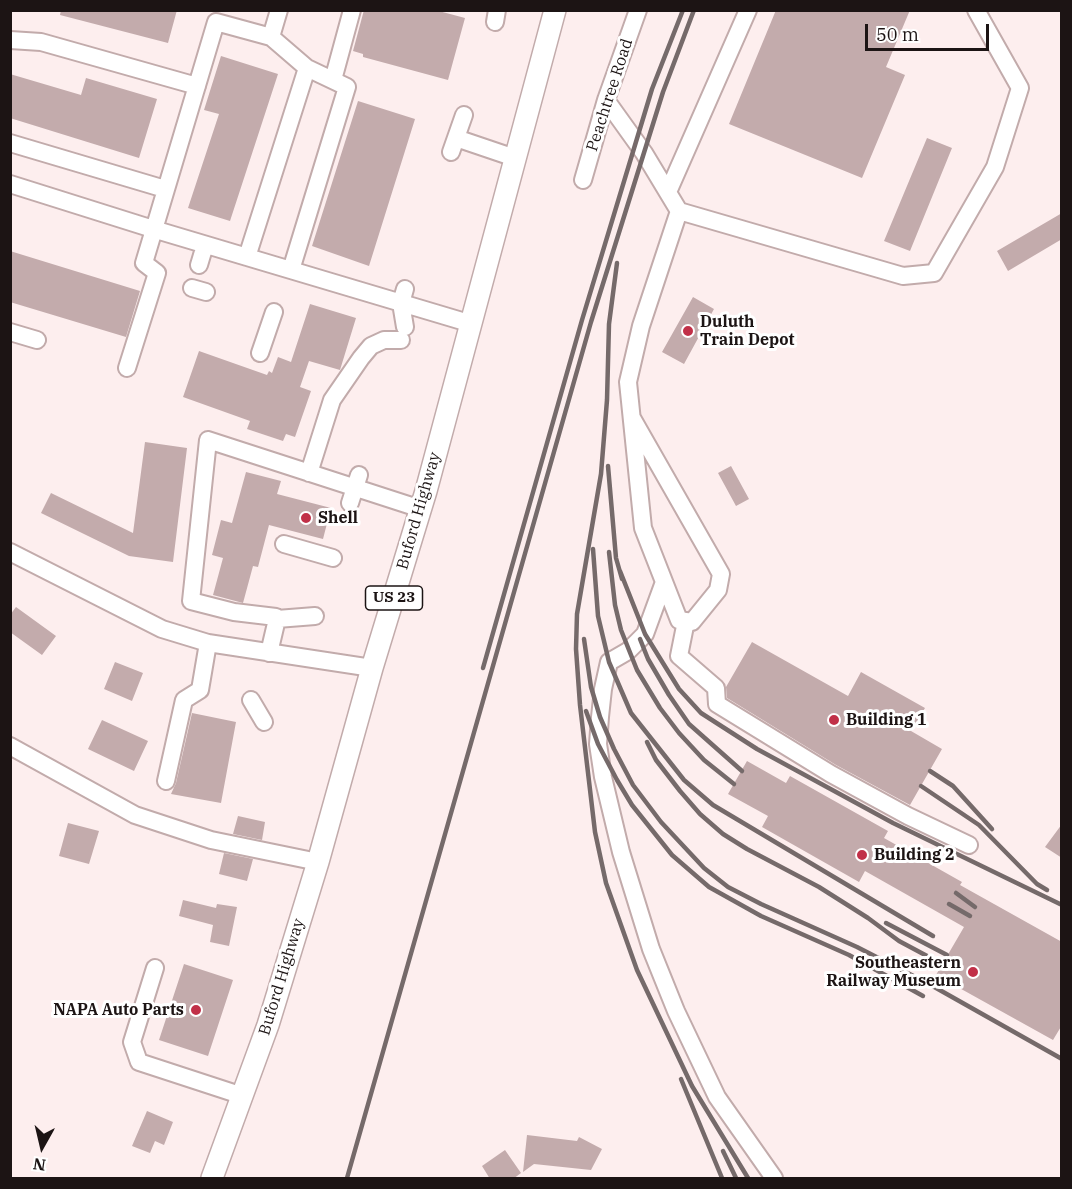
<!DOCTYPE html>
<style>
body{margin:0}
#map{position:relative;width:1072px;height:1189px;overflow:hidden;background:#fdeeee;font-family:"IBM Plex Serif",serif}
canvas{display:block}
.frame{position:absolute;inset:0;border:12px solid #1c1414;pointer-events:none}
.north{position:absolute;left:12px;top:1117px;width:60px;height:60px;-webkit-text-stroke:4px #fff;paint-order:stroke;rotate:188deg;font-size:16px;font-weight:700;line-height:24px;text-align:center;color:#1c1414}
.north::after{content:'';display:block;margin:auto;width:21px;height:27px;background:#1c1414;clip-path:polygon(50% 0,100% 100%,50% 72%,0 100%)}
.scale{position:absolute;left:865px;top:24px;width:124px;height:27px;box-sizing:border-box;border:3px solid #1c1414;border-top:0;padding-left:8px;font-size:18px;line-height:21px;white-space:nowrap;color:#1c1414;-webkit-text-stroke:4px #fff;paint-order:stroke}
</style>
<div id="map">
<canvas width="1072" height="1189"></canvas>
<div class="frame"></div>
<div class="north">N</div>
<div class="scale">50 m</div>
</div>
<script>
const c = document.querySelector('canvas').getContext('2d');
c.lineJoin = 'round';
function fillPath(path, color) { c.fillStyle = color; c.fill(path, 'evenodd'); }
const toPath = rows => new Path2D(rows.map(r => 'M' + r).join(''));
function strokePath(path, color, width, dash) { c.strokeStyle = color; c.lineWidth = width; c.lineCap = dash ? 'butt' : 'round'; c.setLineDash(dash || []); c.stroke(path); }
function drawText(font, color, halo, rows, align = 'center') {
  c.font = font + ' "IBM Plex Serif",serif'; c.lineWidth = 6; c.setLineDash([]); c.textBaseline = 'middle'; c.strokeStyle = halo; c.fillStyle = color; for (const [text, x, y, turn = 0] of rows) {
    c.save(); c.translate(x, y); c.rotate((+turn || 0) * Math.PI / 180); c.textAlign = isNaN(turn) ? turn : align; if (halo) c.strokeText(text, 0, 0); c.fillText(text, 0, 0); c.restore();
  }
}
fillPath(toPath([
 [61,10,177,10,168,43,60,15],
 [364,10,435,10,465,18,448,80,363,57,363,54,353,51],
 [776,10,910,10,886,67,905,75,862,178,729,124],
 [221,56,278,74,230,221,188,208,219,114,204,110],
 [10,74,81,95,86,78,157,99,139,158,10,118],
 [358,101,415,119,369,266,312,246],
 [927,138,952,148,910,251,884,241],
 [1062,213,1062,239,1008,271,997,251],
 [10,251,140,291,126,337,10,302],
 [693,297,714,309,684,364,662,352],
 [310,304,356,318,340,370,309,361,300,387,311,391,295,437,286,434,283,441,247,429,250,421,183,397,199,351,267,375,269,371,272,373,278,357,291,362],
 [145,442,187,448,173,562,129,556,41,513,51,493,133,533],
 [731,466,749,499,736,506,718,473],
 [246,472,281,481,277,494,331,508,323,539,269,525,258,567,253,566,243,603,213,595,223,558,212,555,221,520,232,523],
 [16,607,56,636,42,655,10,632,10,615],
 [752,642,848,696,861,672,925,708,911,731,942,749,910,805,836,765,727,698,726,687],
 [115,662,143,673,132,701,104,689],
 [192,713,236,722,221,803,171,794,176,783],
 [102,720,148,741,134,771,88,749],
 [747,761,786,783,790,776,888,831,884,838,962,882,960,885,1062,942,1062,1025,1053,1040,936,975,964,927,865,871,859,882,762,827,768,816,728,794],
 [238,816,265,822,262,840,233,834],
 [68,823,99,831,89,864,59,856],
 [1062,824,1062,858,1045,847],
 [224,853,253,859,247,881,219,874],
 [183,900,216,908,217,904,237,907,229,946,210,942,213,925,179,916],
 [184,964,233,980,208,1056,159,1040],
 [147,1111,173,1122,164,1145,155,1141,150,1153,132,1146],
 [527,1135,577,1141,579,1137,602,1149,591,1170,534,1164,523,1172],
 [505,1150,521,1173,513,1179,490,1179,482,1166]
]), '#c3abac');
const minor = toPath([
 [495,22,497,10],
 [271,37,307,68,347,87,291,270],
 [10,40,41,42,197,86],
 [333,80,352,10],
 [606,100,644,153,679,211,903,276,934,273,995,167,1020,88,976,10],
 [456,138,515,158],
 [10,143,165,189],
 [451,152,464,115],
 [583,180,606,100,638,10],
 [10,184,153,229,472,324],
 [668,192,748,10],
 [247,257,307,68],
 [199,265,205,245],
 [192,288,206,292],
 [405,327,401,303,405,289],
 [10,332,37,340],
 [260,353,274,312],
 [127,368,157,273,144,263,216,22,271,37,279,10],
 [632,418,721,574,718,590,692,622,679,620,643,528,628,382,641,326,679,211],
 [309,473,332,400,361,358,371,346,384,340,401,340],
 [350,503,359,475],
 [284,544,333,558],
 [10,552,162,629,208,643,372,668],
 [664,582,645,634,628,651,609,662,603,689,600,717,598,744,603,777,621,852,651,949,676,1011,717,1097,774,1178],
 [276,617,234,612,191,601,208,440,421,509],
 [686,621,679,656,716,688,717,704,831,774,908,816,969,845],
 [269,653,277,619,315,616],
 [251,700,264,722],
 [10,746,135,815,211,840,318,862],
 [166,781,184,700,200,690,208,643],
 [155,968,132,1042,139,1062,243,1096]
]);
const major = toPath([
 [212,1178,268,1025,318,862,372,668,426,491,555,10]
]);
strokePath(minor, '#c2abab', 20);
strokePath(major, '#c2abab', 24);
strokePath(minor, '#fff', 16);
strokePath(major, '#fff', 21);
strokePath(toPath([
 [617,263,609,324,607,400,601,474,577,614,576,649,580,705,595,832,606,883,637,970,692,1086,748,1178],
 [608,466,616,558,622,579],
 [593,549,598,616,609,662,631,713,684,780,713,805,933,936],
 [609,552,615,605,621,630,637,670,660,708,679,733,704,760,734,784],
 [620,571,645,634,679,689,701,713,757,749,893,823,1062,905],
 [584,639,591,687,600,717,614,749,633,785,661,822,704,868,728,887,761,904,857,947,929,984,1062,1059],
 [640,639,648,659,669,695,689,724,742,771],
 [483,668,582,320,652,89,683,10],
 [586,711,598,744,617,780,632,805,672,855,709,887,761,916,849,955,923,996],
 [647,742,656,760,680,791,700,814,723,834,747,849,819,887,868,918,899,941,942,964],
 [930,771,953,786,992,829],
 [921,786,979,825,1037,884,1047,890],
 [956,893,975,907],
 [949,904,970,916],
 [886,923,947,955],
 [681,1079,722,1178],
 [723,1151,736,1178],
 [347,1178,591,322,663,92,694,10]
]), '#756a6a', 4.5);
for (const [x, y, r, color] of [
 [688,331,6,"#c13048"],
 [306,518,6,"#c13048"],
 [834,720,6,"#c13048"],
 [862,855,6,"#c13048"],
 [973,972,6,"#c13048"],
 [196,1010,6,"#c13048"]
]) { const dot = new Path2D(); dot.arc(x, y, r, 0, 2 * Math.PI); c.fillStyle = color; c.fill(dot); strokePath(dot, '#fff', 2); }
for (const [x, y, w] of [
 [394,598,57]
]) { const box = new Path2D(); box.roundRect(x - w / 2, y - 12, w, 24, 4.5); c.fillStyle = '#fff'; c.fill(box); strokePath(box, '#1c1414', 1.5); }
drawText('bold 15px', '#1c1414', null, [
 ["US 23",394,598]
]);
drawText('16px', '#1c1414', '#fff', [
 ["Peachtree Road",610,95,-72],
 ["Buford Highway",419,511,-74],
 ["Buford Highway",282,977,-73]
]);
drawText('bold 16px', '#1c1414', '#fff', [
 ["Duluth",700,322],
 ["Train Depot",700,340],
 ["Shell",318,518],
 ["Building 1",846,720],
 ["Building 2",874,855],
 ["Southeastern",961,963,"right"],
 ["Railway Museum",961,981,"right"],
 ["NAPA Auto Parts",184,1010,"right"]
], 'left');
</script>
